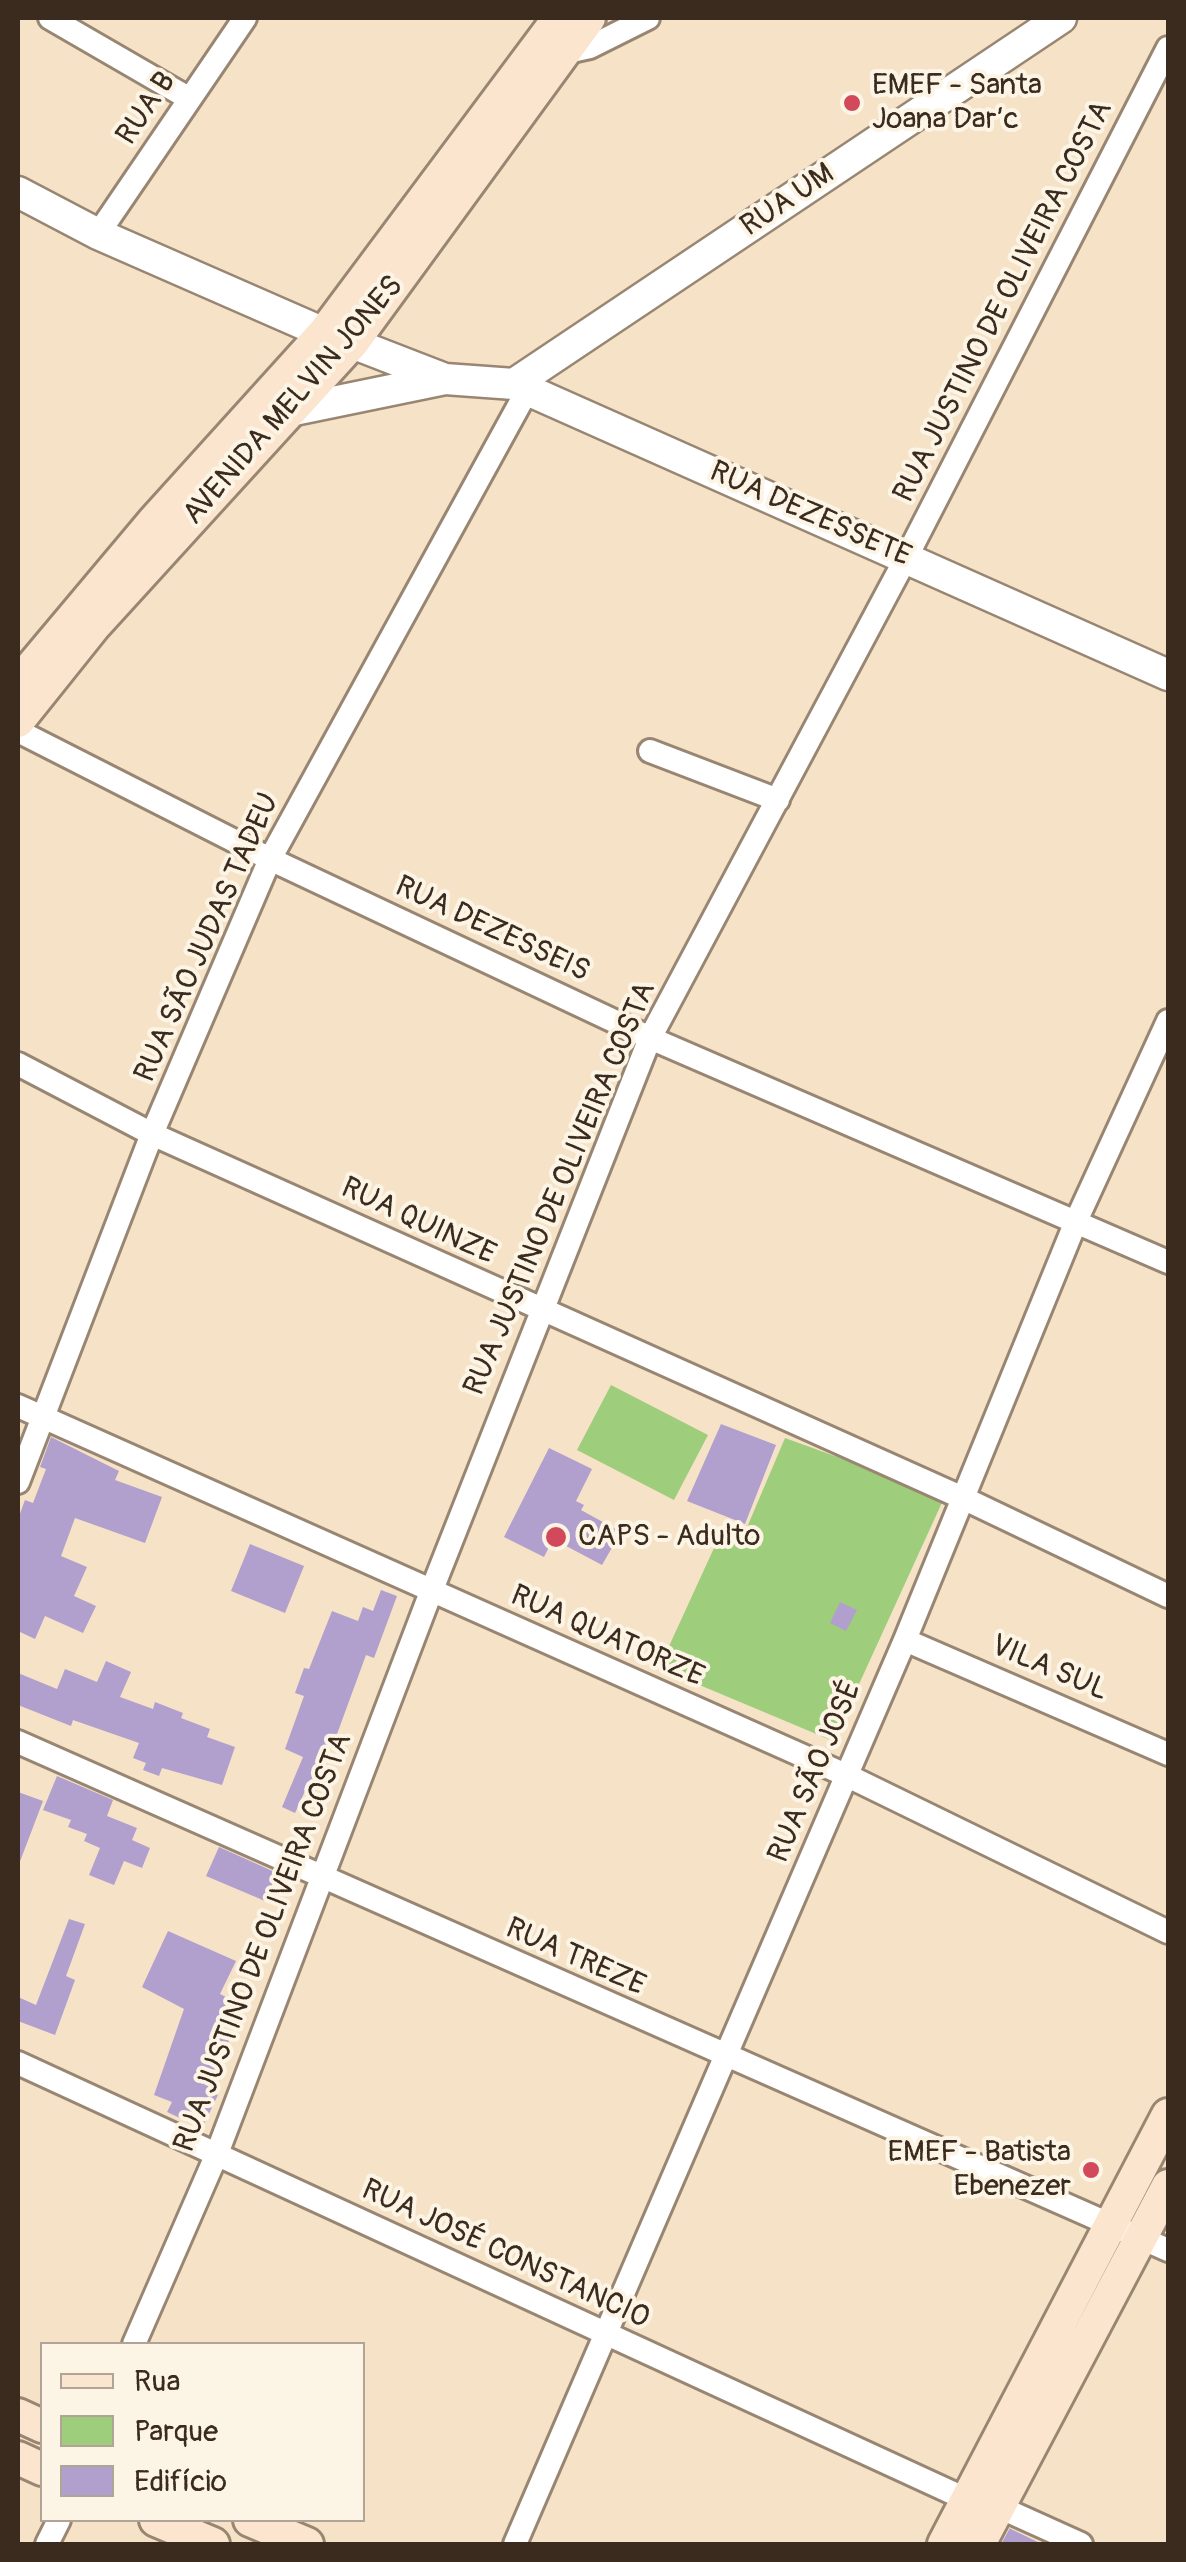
<!DOCTYPE html>
<meta charset="utf-8">
<style>
body{margin:0}
#map{position:relative;width:1186px;height:2562px;overflow:hidden;background:#f6e2c7;font-family:Pangolin,sans-serif}
canvas{display:block}
.frame{position:absolute;inset:0;border:20px solid #3b2a1e;pointer-events:none}
.legend{position:absolute;left:40px;top:2342px;width:325px;height:180px;box-sizing:border-box;background:#fcf5e5;border:2px solid #afa495;margin:0;padding:12px 18px;list-style:none;font-size:30px;color:#3b2a1e}
.legend li{display:flex;align-items:center;gap:20px;height:50px}
.legend b{width:50px;border:2px solid #afa495}
</style>
<div id="map">
<canvas width="1186" height="2562"></canvas>
<div class="frame"></div>
<ul class="legend">
<li><b style="height:12px;background:#fce5cf"></b>Rua</li>
<li><b style="height:28px;background:#9ecd7b"></b>Parque</li>
<li><b style="height:28px;background:#b19fcd"></b>Edifício</li>
</ul>
</div>
<script>
const c = document.querySelector('canvas').getContext('2d');
c.lineJoin = 'round';
function fillPath(path, color) { c.fillStyle = color; c.fill(path, 'evenodd'); }
const toPath = rows => new Path2D(rows.map(r => 'M' + r).join(''));
function strokePath(path, color, width, dash) { c.strokeStyle = color; c.lineWidth = width; c.lineCap = dash ? 'butt' : 'round'; c.setLineDash(dash || []); c.stroke(path); }
function drawText(font, color, halo, rows, align = 'center') {
  c.font = font + ' Pangolin,sans-serif'; c.lineWidth = 8; c.setLineDash([]); c.textBaseline = 'middle'; c.strokeStyle = halo; c.fillStyle = color; for (const [text, x, y, turn = 0] of rows) {
    c.save(); c.translate(x, y); c.rotate((+turn || 0) * Math.PI / 180); c.textAlign = isNaN(turn) ? turn : align; if (halo) c.strokeText(text, 0, 0); c.fillText(text, 0, 0); c.restore();
  }
}
fillPath(toPath([
 [611,1385,708,1435,674,1500,577,1450],
 [785,1438,945,1496,833,1741,659,1668,725,1524,745,1532]
]), '#9ecd7b');
fillPath(toPath([
 [721,1424,776,1445,745,1524,687,1501],
 [51,1437,119,1471,115,1480,162,1497,145,1543,75,1518,61,1556,87,1567,74,1596,96,1606,83,1633,45,1616,35,1639,18,1631,18,1519,25,1500,33,1503,46,1469,40,1467],
 [549,1448,592,1469,576,1501,584,1505,581,1510,621,1532,602,1565,553,1539,544,1557,504,1537],
 [250,1544,304,1566,285,1613,231,1591],
 [381,1590,397,1596,374,1658,366,1655,333,1745,328,1742,314,1772,322,1775,314,1795,305,1791,295,1813,282,1807,303,1757,285,1749,304,1696,295,1693,304,1668,309,1669,332,1611,358,1621,363,1607,373,1611],
 [840,1602,857,1610,846,1631,830,1623],
 [106,1661,131,1672,120,1697,153,1709,155,1702,183,1713,181,1718,210,1729,207,1737,235,1747,222,1785,162,1768,159,1776,143,1770,146,1763,133,1758,139,1743,73,1720,71,1726,18,1705,18,1673,57,1689,65,1669,97,1682],
 [57,1776,113,1800,107,1816,137,1828,132,1840,150,1848,142,1868,124,1861,114,1885,89,1875,100,1848,84,1841,87,1834,68,1827,71,1820,43,1810],
 [18,1792,43,1801,19,1864,18,1864],
 [219,1847,277,1873,265,1901,206,1876],
 [69,1919,85,1924,66,1976,75,1980,55,2035,18,2021,18,1997,36,2005],
 [168,1931,236,1961,220,1994,232,2000,219,2028,232,2033,209,2091,218,2095,202,2128,167,2112,172,2102,154,2095,184,2009,142,1987],
 [1010,2528,1011,2529,1042,2544,1001,2544]
]), '#b19fcd');
const minor = toPath([
 [50,18,190,99],
 [567,52,590,47,648,18],
 [98,234,245,18],
 [18,731,270,859,650,1038,1168,1262],
 [650,751,778,800],
 [18,1064,152,1134,963,1498,1168,1596],
 [18,1406,848,1776,1168,1932],
 [18,1482,152,1134,270,859,528,389],
 [905,1640,1168,1754],
 [18,1742,1168,2250],
 [18,2063,968,2500],
 [134,2344,216,2156,431,1592,650,1038,906,558,1168,48],
 [999,2507,1081,2544],
 [47,2544,59,2520],
 [515,2544,905,1640,1077,1219,1168,1021]
]);
const tertiary = toPath([
 [18,192,98,234,324,333],
 [352,343,445,379],
 [514,384,1061,18],
 [294,410,445,379,514,384,1168,675]
]);
const secondary = toPath([
 [18,683,154,521,324,333,559,18],
 [18,721,94,626,352,343,589,18],
 [18,2415,42,2426],
 [18,2458,42,2469],
 [156,2520,213,2544],
 [250,2520,307,2544],
 [944,2544,1168,2115],
 [979,2544,1168,2186]
]);
strokePath(minor, '#988672', 28);
strokePath(tertiary, '#988672', 35);
strokePath(secondary, '#988672', 38);
strokePath(minor, '#fff', 22);
strokePath(tertiary, '#fff', 30);
strokePath(secondary, '#fce5cf', 32);
for (const [x, y, r, color] of [
 [852,103,10,"#d1495b"],
 [556,1537,12,"#d1495b"],
 [1091,2170,10,"#d1495b"]
]) { const dot = new Path2D(); dot.arc(x, y, r, 0, 2 * Math.PI); c.fillStyle = color; c.fill(dot); strokePath(dot, '#fcf5e5', 4); }
drawText('30px', '#3b2a1e', '#fcf5e5', [
 ["EMEF - Santa",872,86],
 ["Joana Dar’c",872,120],
 ["CAPS - Adulto",578,1537],
 ["EMEF - Batista",1071,2153,"right"],
 ["Ebenezer",1071,2187,"right"]
], 'left');
drawText('30px', '#3b2a1e', '#fcf5e5', [
 ["RUA B",147,109,-56],
 ["RUA UM",788,201,-34],
 ["RUA JUSTINO DE OLIVEIRA COSTA",1004,302,-63],
 ["AVENIDA MELVIN JONES",294,401,-49],
 ["RUA DEZESSETE",810,515,24],
 ["RUA DEZESSEIS",492,930,25],
 ["RUA SÃO JUDAS TADEU",208,938,-66],
 ["RUA JUSTINO DE OLIVEIRA COSTA",561,1189,-67],
 ["RUA QUINZE",418,1222,25],
 ["RUA QUATORZE",607,1637,24],
 ["VILA SUL",1049,1669,23],
 ["RUA SÃO JOSÉ",816,1772,-67],
 ["RUA JUSTINO DE OLIVEIRA COSTA",264,1943,-69],
 ["RUA TREZE",575,1958,24],
 ["RUA JOSÉ CONSTANCIO",505,2255,25]
]);
</script>
